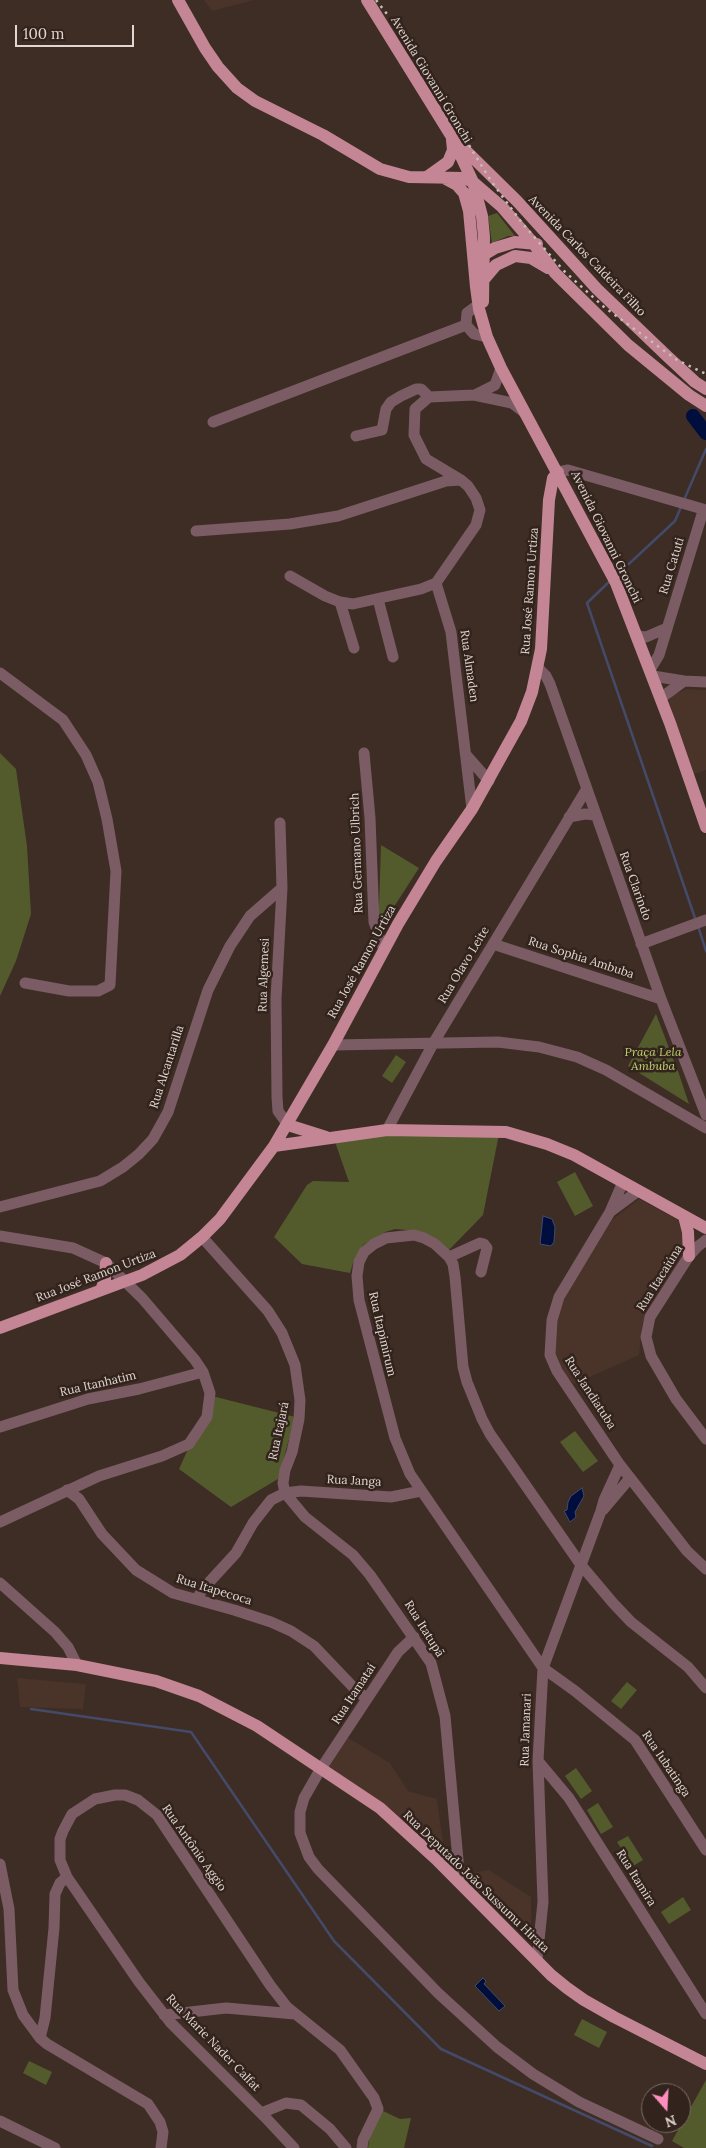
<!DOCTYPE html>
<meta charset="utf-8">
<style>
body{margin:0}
#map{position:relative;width:706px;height:2148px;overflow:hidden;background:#3d2d25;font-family:Lora,serif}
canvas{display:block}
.north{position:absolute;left:641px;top:2083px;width:50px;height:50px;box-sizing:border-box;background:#32231c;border:1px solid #786b64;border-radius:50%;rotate:161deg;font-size:14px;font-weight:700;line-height:20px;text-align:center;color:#e1d6d1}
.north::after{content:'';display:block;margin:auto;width:18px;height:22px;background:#fd8ebe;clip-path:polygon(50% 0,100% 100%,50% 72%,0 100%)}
.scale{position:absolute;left:15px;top:25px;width:119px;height:22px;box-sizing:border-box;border:2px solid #e1d6d1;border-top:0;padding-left:6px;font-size:15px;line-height:18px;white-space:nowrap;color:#e1d6d1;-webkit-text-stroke:4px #32231c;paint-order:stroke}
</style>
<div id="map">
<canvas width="706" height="2148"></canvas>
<div class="north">N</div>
<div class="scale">100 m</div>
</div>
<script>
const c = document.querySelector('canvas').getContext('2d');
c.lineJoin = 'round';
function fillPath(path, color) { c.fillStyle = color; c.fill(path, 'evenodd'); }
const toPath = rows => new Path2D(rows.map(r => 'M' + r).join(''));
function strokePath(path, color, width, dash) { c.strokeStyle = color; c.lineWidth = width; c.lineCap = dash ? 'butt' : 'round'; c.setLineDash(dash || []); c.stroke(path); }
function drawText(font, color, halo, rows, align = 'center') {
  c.font = font + ' Lora,serif'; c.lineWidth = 5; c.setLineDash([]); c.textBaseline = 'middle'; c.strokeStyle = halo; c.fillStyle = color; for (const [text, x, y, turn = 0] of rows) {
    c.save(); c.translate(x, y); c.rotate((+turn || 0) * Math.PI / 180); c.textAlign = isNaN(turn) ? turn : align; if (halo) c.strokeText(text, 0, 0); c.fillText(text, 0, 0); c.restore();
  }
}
fillPath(toPath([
 [204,0,254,0,212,11],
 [687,689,706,690,706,770,694,774,669,701,673,695],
 [639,1199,682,1222,685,1255,642,1324,639,1355,574,1384,559,1369,553,1355,557,1312,582,1267,612,1220],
 [17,1678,86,1684,83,1709,20,1707],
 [345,1736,390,1763,408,1791,437,1799,446,1865,322,1767],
 [489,1870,531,1897,531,1928,472,1873]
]), '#4a3329');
fillPath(toPath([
 [497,213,515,236,508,236,492,243,488,216],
 [0,753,16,769,27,846,31,914,16,961,0,996],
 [381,845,419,868,388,916,383,918,379,916,379,907],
 [656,1014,679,1074,689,1104,628,1066],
 [396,1055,406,1062,392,1083,382,1076],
 [378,1134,499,1134,483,1215,449,1250,418,1231,395,1229,385,1232,363,1245,353,1263,350,1273,302,1264,274,1237,307,1185,313,1181,349,1182,334,1139],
 [575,1172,593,1206,575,1216,557,1182],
 [212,1396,295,1417,278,1479,231,1507,179,1469],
 [575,1431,598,1461,583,1472,560,1442],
 [627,1682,637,1690,621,1709,611,1701],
 [576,1768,592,1791,581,1799,565,1776],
 [598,1803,613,1827,601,1834,587,1810],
 [628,1836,643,1860,633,1866,617,1842],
 [683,1897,691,1910,669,1924,661,1912],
 [582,2019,607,2032,599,2048,574,2035],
 [29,2061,52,2072,46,2085,23,2073],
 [706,2080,706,2148,684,2148,672,2141],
 [381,2110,400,2119,411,2118,404,2148,368,2148,370,2134]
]), '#535b2d');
const water = toPath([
 [543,1216,552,1219,555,1227,554,1242,551,1246,540,1244,543,1216],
 [582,1488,584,1496,575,1512,576,1517,570,1522,564,1511,567,1510,568,1502,571,1496,582,1488],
 [483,1978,486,1981,484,1984,505,2006,499,2011,475,1986,483,1978]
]);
fillPath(water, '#000e3e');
strokePath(water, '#444a6a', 1);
strokePath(toPath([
 [684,500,706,449],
 [617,575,675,521,681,507],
 [611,580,587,603,696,921],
 [698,926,706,951],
 [31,1709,191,1732,334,1941,441,2049,652,2146]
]), '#444a6a', 2.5);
strokePath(toPath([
 [693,416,706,433]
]), '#000e3e', 14);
strokePath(toPath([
 [478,305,467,313,466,325,474,334,487,337],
 [475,395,495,385,501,368],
 [213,422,466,325],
 [356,436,382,430,386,409,391,402,401,396,416,389,421,389,429,397],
 [558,472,568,470,706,510],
 [461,480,426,459,414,435,415,409,429,397,474,395,512,403,524,412],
 [196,531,290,524,338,516,446,481,461,480,468,486,476,498,480,510,476,525,436,583,421,589,353,604,340,602,325,596,290,576],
 [436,583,451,632,472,809],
 [378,599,393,657],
 [340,602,354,648],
 [637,636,646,637,667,628],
 [538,668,546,676,550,684,661,999,706,1115],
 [650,670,659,655,703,511],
 [0,673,63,720,86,755,98,782,107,819,116,871,110,985,98,991,69,991,25,983],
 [653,676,684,681,706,682],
 [661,698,684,681],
 [364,753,370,818,374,922,384,950],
 [467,756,489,781],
 [569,817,585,814,595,815],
 [280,823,282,888,276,999,277,1097,278,1111,288,1125],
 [493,944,661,999],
 [641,944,706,920],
 [333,1045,498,1042,539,1047,577,1057,606,1070,706,1128],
 [387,1130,434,1042,586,790],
 [623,1182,610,1212,559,1297,552,1320,550,1355,557,1371,620,1465,687,1551,706,1569],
 [0,1207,100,1181,123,1167,139,1154,153,1139,168,1112,208,990,230,946,250,916,282,888],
 [611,1211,638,1191],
 [0,1236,73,1248,106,1263,142,1298,195,1360,203,1372,210,1393,207,1417,189,1444,162,1456,99,1476,0,1522],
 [202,1237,268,1311,282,1333,295,1365,300,1400,299,1419,292,1452,285,1470,283,1483,285,1493,305,1517,353,1555,370,1575,431,1663,445,1716,460,1882],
 [706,1240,697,1247,689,1256,650,1317,646,1337,651,1356,676,1399,706,1439],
 [449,1257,480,1243,484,1244,487,1248,481,1272],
 [0,1427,88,1399,139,1389,203,1372],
 [67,1490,79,1499,102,1534,136,1570,173,1593,234,1610,271,1622,291,1631,314,1646,354,1688,367,1699],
 [603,1510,630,1478],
 [0,1583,55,1632,68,1647,77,1665],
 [197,1599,202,1590,236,1553,253,1523,271,1500,285,1493,301,1491,391,1497,421,1491],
 [414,1637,398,1652,320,1770,304,1798,300,1812,300,1833,309,1857,318,1869,438,1993,497,2047,533,2074,579,2102,658,2139],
 [706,1688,688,1667,631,1622,613,1603,581,1565,490,1434,482,1419,467,1382,463,1367,455,1277,453,1264,449,1257,435,1244,424,1238,414,1235,386,1238,374,1244,364,1252,359,1262,357,1276,359,1300,395,1438,410,1474,543,1668,575,1691,635,1740,706,1850],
 [538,1761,569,1798,706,2014],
 [0,1864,9,1909,13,1990,23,2015,40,2038,47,2044,148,2104,160,2122,163,2132,161,2148],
 [67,1877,139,1982,170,2022,265,2117,294,2148],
 [537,1960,543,1902,538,1761,543,1668,601,1511,604,1500,620,1465],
 [164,2015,226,2008,295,2014],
 [40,2038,45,2018,54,1928,55,1894,60,1883,67,1877,60,1860,60,1839,63,1831,72,1814,95,1799,115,1795,125,1795,138,1800,157,1815,270,1985,287,2007,340,2050,374,2098,378,2109,363,2140,362,2148],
 [261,2113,286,2103,301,2105,330,2129,346,2148],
 [0,2121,55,2148]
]), '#7b5c64', 11);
strokePath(toPath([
 [178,0,205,48,218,67,237,88,255,101,323,135,380,169,409,177,464,178,473,182,502,207,533,243,555,273,628,345,689,395,706,406],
 [367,0,452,137,473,182,482,216,484,237,483,302],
 [452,137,517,201,597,289,667,356,695,382,706,389],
 [427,177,448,162,453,150,452,140],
 [444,178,457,185,464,193,469,211,476,287,479,309,487,337,501,368,616,583,670,723,706,827],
 [480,257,495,248,515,242,537,244],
 [485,278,496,265,515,256,531,258,548,268],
 [288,1125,326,1137],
 [274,1146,387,1130,506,1132,547,1144,574,1155,706,1228],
 [684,1216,688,1232,689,1256],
 [101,1290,105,1280,106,1263],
 [0,1328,142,1275,180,1255,202,1237,220,1219,274,1146,333,1045,398,924,436,861,472,809,521,721,532,692,541,649,549,500,553,478,558,472],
 [0,1658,77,1665,156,1681,199,1696,257,1726,380,1808,436,1859,551,1975,567,1988,584,2000,614,2017,706,2064]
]), '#c48595', 12);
strokePath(toPath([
 [376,0,394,23,491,181,522,223,564,271,604,307,677,360,706,374]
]), '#c9bdb8', 2.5, [2.5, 5]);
drawText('12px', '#e1d6d1', '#32231c', [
 ["Avenida Giovanni Gronchi",431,80,59],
 ["Avenida Carlos Caldeira Filho",587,256,46],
 ["Avenida Giovanni Gronchi",606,537,64],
 ["Rua Catuti",672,566,-73],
 ["Rua José Ramon Urtiza",530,591,-86],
 ["Rua Almaden",469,666,82],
 ["Rua Germano Ulbrich",357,853,-92],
 ["Rua Clarindo",635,886,70],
 ["Rua Sophia Ambuba",581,958,18],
 ["Rua José Ramon Urtiza",362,962,-61],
 ["Rua Olavo Leite",464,965,-59],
 ["Rua Algemesi",264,975,-88],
 ["Rua Alcantarilla",167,1067,-72],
 ["Rua José Ramon Urtiza",96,1276,-21],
 ["Rua Itacaiúna",660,1278,-58],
 ["Rua Itapimirum",382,1334,77],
 ["Rua Itanhatim",98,1384,-13],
 ["Rua Jandiatuba",590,1393,57],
 ["Rua Itajará",279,1431,-78],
 ["Rua Janga",354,1481,3],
 ["Rua Itapecoca",214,1590,17],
 ["Rua Itatupã",424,1629,58],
 ["Rua Itamataí",354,1694,-57],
 ["Rua Jamanari",526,1730,-88],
 ["Rua Iubatinga",666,1764,56],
 ["Rua Antônio Aggio",194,1848,55],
 ["Rua Itamira",636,1878,58],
 ["Rua Deputado João Sussumu Hirata",476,1882,44],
 ["Rua Marie Nader Calfat",213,2043,46]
]);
drawText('italic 12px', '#c3d371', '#32231c', [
 ["Praça Lela",653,1053],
 ["Ambuba",653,1067]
]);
</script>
